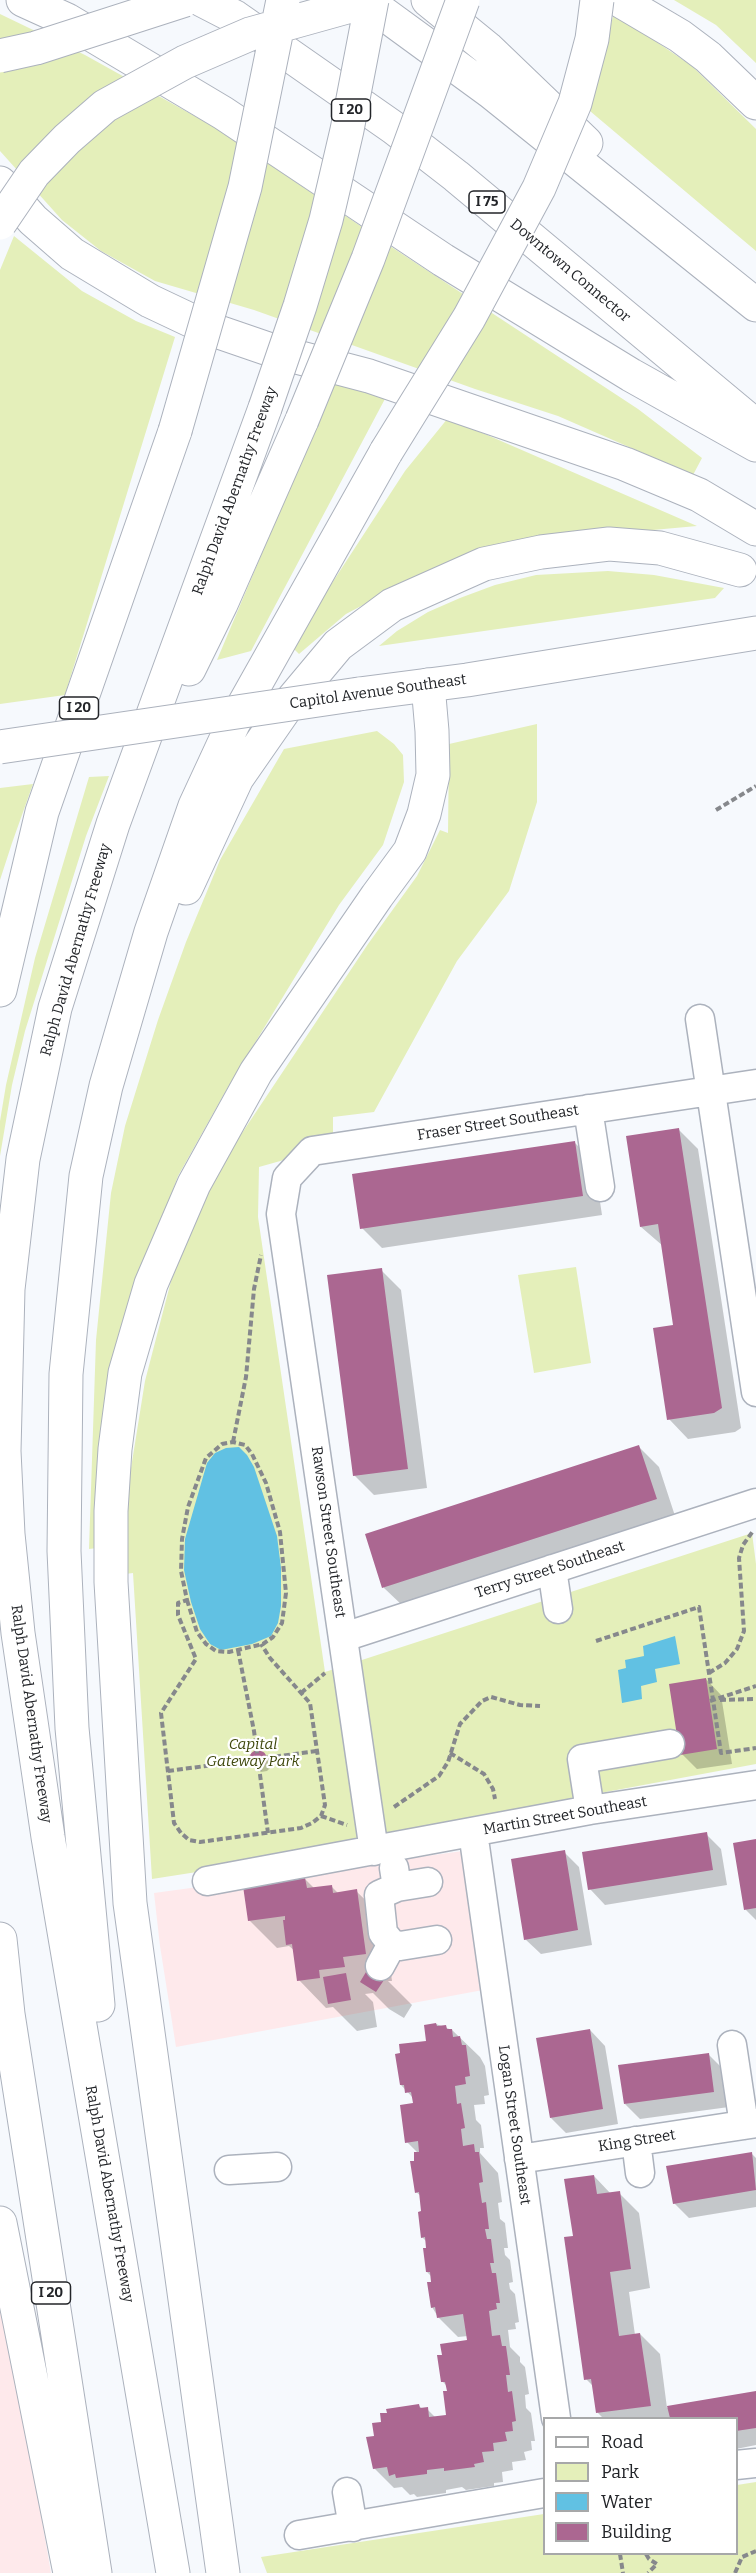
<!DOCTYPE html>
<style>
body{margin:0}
#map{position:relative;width:756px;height:2573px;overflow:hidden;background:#f6f9fd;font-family:Bitter,serif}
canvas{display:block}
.legend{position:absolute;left:543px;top:2417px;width:195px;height:138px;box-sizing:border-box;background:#fff;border:2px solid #a7a8a9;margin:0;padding:8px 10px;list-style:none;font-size:18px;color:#232529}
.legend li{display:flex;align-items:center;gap:12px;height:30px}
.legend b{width:30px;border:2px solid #a7a8a9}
</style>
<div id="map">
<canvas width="756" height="2573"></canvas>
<ul class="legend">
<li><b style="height:8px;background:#fff"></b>Road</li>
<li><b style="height:16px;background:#e4efba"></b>Park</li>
<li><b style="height:16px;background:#61c1e3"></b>Water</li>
<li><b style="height:16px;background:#ab6791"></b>Building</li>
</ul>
</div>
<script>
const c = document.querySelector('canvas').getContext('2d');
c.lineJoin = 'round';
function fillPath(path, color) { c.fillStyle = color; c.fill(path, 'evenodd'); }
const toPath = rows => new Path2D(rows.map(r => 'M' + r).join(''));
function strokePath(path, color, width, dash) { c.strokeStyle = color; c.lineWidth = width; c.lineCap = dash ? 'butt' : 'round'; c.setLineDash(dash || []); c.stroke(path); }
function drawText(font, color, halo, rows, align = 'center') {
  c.font = font + ' Bitter,serif'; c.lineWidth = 4.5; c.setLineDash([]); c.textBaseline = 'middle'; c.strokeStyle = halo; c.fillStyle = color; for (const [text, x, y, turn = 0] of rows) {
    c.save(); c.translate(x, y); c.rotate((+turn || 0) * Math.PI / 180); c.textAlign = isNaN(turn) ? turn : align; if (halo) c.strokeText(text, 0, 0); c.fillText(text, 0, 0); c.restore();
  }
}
fillPath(toPath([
 [463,1851,483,1990,176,2047,160,1946,154,1893],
 [0,2276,51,2573,0,2573]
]), '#fee9eb');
fillPath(toPath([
 [674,0,756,0,756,63,716,25],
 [614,13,692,66,756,129,756,251,584,106,601,61],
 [0,14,85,55,216,128,393,248,638,409,702,458,693,475,558,416,475,389,254,310,155,281,101,251,62,220,0,151],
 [14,236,82,291,136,321,175,337,65,695,0,704,0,270],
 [337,375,386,397,251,651,217,660],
 [448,418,697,526,498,544,418,576,346,614,299,654,291,646,405,471],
 [608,571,654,575,724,588,715,598,379,646,397,631,428,612,460,598,495,585,536,575],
 [537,724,537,802,509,891,457,961,374,1112,333,1117,333,1141,298,1156,259,1167,258,1217,325,1672,752,1533,756,1564,756,1764,402,1830,357,1847,152,1879,133,1573,125,1574,127,1493,145,1381,171,1281,214,1175,368,944,417,876,440,830,448,833,449,744],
 [377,731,394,744,403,755,404,782,383,845,339,905,228,1087,178,1176,150,1252,97,1548,89,1549,96,1340,111,1193,125,1126,158,1020,186,942,220,860,284,749],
 [109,776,86,836,25,1031,12,1085,0,1156,0,1121,6,1085,35,958,89,777],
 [33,784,12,843,0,880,0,788],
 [576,1267,591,1363,534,1373,518,1275],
 [756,2482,756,2573,267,2573,261,2557,544,2514,544,2554,736,2554,737,2485]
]), '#e4efba');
fillPath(toPath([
 [239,1447,247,1455,254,1467,277,1536,281,1568,281,1606,278,1623,271,1636,252,1644,221,1650,210,1644,200,1629,191,1602,184,1570,185,1539,207,1463,215,1453,226,1448],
 [675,1636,680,1664,655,1669,657,1682,641,1686,642,1699,622,1703,618,1670,626,1668,625,1660,644,1656,643,1646]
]), '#61c1e3');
fillPath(toPath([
 [679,1130,698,1149,741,1428,735,1432,688,1439,669,1419,675,1326,663,1246,641,1227],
 [574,1142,594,1162,602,1215,382,1248,362,1228],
 [381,1270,401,1290,427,1488,374,1495,354,1475],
 [639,1447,659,1467,676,1519,404,1607,384,1588,367,1535],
 [706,1679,721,1695,732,1764,697,1769,682,1754],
 [261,1751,270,1760,271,1767,267,1771,261,1772,251,1763,251,1756,255,1752],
 [706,1834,721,1849,727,1885,605,1905,590,1889],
 [756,1840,756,1920,746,1910],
 [564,1852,579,1867,592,1945,541,1954,525,1939],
 [305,1879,314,1888,331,1886,338,1893,356,1891,384,1918,392,1981,388,1981,412,2005,404,2018,389,2009,373,1993,365,1994,373,2002,377,2027,357,2031,333,2007,326,2008,299,1980,295,1951,289,1946,277,1948,249,1920],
 [436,2024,452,2030,480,2057,485,2066,489,2095,484,2096,485,2104,474,2105,476,2120,481,2125,484,2148,480,2148,480,2153,498,2173,502,2202,498,2203,500,2219,505,2223,508,2248,504,2248,505,2255,510,2260,513,2282,509,2283,510,2289,515,2294,519,2322,515,2323,516,2329,508,2330,510,2347,520,2357,520,2362,525,2367,529,2394,525,2395,526,2408,531,2413,535,2441,531,2441,532,2450,524,2452,526,2460,512,2462,513,2470,502,2472,503,2482,494,2483,494,2486,466,2490,462,2487,446,2490,446,2493,417,2497,414,2494,410,2495,402,2487,394,2488,374,2468,375,2438,383,2423,419,2406,423,2409,427,2409,436,2418,448,2416,448,2387,443,2382,443,2356,468,2341,468,2336,458,2337,438,2317,432,2307,433,2283,432,2277,427,2272,427,2242,422,2237,423,2212,421,2196,416,2192,418,2153,407,2142,414,2105,414,2099,401,2085],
 [590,2030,605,2046,618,2124,566,2133,551,2118],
 [708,2054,724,2070,729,2107,640,2119,625,2104],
 [751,2153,756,2158,756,2207,689,2218,674,2203],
 [594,2176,611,2194,619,2193,639,2213,650,2288,629,2292,635,2335,640,2334,660,2354,667,2408,756,2393,756,2445,736,2449,736,2418,603,2418,598,2413,594,2387,586,2379,575,2238]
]), '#0003');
fillPath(toPath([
 [679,1128,722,1408,714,1413,667,1420,653,1328,673,1325,658,1224,640,1227,626,1136],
 [575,1141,583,1196,360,1229,352,1174],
 [382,1268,408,1469,353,1476,327,1275],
 [639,1445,657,1499,382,1588,365,1534],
 [706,1678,717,1749,680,1755,669,1684],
 '249 1759a9 9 0 1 1 18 0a9 9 0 1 1-18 0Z',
 [707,1832,713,1870,588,1890,582,1852],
 [756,1839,756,1908,744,1910,733,1843],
 [565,1850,578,1930,524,1940,511,1859],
 [305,1878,307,1888,332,1885,333,1893,357,1889,366,1954,343,1957,345,1967,319,1970,320,1978,297,1981,292,1944,286,1945,283,1920,285,1920,285,1916,248,1921,243,1886],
 [369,1967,386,1977,376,1992,360,1982],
 [346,1973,351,2000,328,2004,323,1977],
 [436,2023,437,2026,446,2025,447,2029,452,2029,453,2037,460,2036,462,2045,466,2045,470,2076,465,2077,466,2084,455,2086,457,2104,461,2103,465,2128,461,2129,463,2146,474,2144,475,2152,479,2152,483,2182,479,2183,482,2203,486,2202,489,2229,485,2229,487,2239,491,2239,494,2263,490,2263,492,2273,496,2273,500,2303,496,2303,497,2309,489,2311,492,2336,500,2335,502,2346,506,2346,510,2375,506,2375,508,2392,512,2391,516,2421,512,2422,513,2431,505,2432,507,2441,493,2443,494,2451,482,2452,484,2462,474,2464,475,2467,444,2471,444,2468,427,2470,427,2474,396,2478,395,2474,389,2476,387,2467,373,2469,366,2437,374,2436,372,2423,381,2422,380,2413,387,2413,386,2409,419,2404,420,2408,428,2407,429,2417,446,2415,443,2391,447,2391,445,2382,441,2382,437,2355,442,2355,440,2344,467,2340,463,2314,437,2318,435,2307,431,2308,427,2282,431,2282,430,2272,426,2272,423,2248,426,2248,425,2237,421,2238,418,2212,421,2211,419,2192,415,2193,410,2161,414,2161,414,2152,419,2152,418,2141,405,2143,400,2105,413,2103,411,2092,405,2093,404,2085,400,2085,395,2054,400,2053,399,2044,426,2041,424,2025],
 [590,2029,603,2109,550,2118,536,2038],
 [709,2053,714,2092,624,2104,618,2065],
 [752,2152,756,2190,673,2204,666,2166],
 [594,2175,597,2194,620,2191,631,2269,610,2272,619,2336,640,2333,651,2406,596,2413,591,2379,584,2380,564,2237,573,2236,564,2179],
 [756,2391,756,2428,736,2431,736,2418,670,2418,667,2406]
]), '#ab6791');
const minor = toPath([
 [700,1019,756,1392],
 [588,1109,600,1187],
 [552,1569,558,1609],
 [344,1637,756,1503],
 [590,1810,582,1759,670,1744],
 [473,1832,556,2418],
 [374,1851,281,1214,287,1178,312,1151,756,1084],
 [394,1868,397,1887,428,1882],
 [207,1881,590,1810,756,1785],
 [397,1887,379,1895,383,1933,392,1944,400,1946,437,1940],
 [380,1966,392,1944],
 [732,2045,744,2125],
 [636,2141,640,2173],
 [519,2159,756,2123],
 [229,2170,277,2167],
 [736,2465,756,2463],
 [347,2492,353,2527],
 [299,2535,544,2493]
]);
const major = toPath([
 [359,694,467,680,756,633]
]);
const highway = toPath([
 [23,0,67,20,223,113,443,260,631,375,756,445],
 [202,0,235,17,394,128,456,176,756,426],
 [365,0,491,92,756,305],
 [428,0,487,48,586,143],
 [619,0,680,36,708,57,756,103],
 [0,183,33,220,72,254,150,301,207,328,274,351,369,376,625,464,699,495,756,529],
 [189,669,221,604,302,420],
 [186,888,237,778,287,706,338,645,392,605,484,564,541,552,609,544,660,548,740,570],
 [0,990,42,812,175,431],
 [0,1939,8,2014,95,2573],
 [98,2005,72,1728,64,1551,66,1374,86,1176,106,1086,151,932,195,806,233,724,386,452],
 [0,2223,70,2573],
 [173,2573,48,1837,18,1633,8,1534,4,1451,8,1289,23,1159,55,1008,113,824,265,408],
 [223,2573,130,1903,111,1582,111,1511,115,1449,125,1373,151,1284,194,1184,256,1072,377,896,410,851,424,814,433,775,432,731,428,685]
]);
strokePath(minor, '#acb2bd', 31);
strokePath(major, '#acb2bd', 35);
strokePath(highway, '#acb2bd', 35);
strokePath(toPath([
 [716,810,756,786],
 [233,1442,246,1377,254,1289,261,1255],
 [187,1600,197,1632,206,1644,216,1651,229,1652,263,1644,273,1637,282,1623,286,1593,280,1532,266,1483,252,1454,245,1445,233,1442,222,1444,206,1458,188,1507,182,1539,181,1571,187,1600,178,1603,178,1615,196,1659,161,1713,174,1823,181,1833,189,1840,200,1842,301,1828,312,1823,321,1816,325,1805,310,1703,270,1658,261,1644],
 [596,1641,699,1607,721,1753,756,1748],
 [238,1650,254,1731,268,1833],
 [709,1673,725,1663,737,1649,744,1631,739,1558,743,1545,753,1531],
 [301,1693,325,1673],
 [720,1700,756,1699],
 [710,1701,756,1686],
 [450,1753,484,1774,493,1789,495,1799],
 [168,1771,317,1751],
 [394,1807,439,1776,448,1762,460,1724,482,1701,491,1697,520,1705,540,1706],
 [321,1816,347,1825],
 [620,2554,623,2573],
 [646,2554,649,2559,657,2564,648,2573],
 [735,2573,742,2557,756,2551]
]), '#86888c', 4, [6, 3]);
strokePath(minor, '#fff', 28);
strokePath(major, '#fff', 33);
strokePath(highway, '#fff', 33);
const majorBridge = toPath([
 [0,747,359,694]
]);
const highwayBridge = toPath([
 [0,56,36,48,185,0],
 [0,223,34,173,67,139,105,106,185,62,250,34,372,0],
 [265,408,300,306,326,220,347,130,372,0],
 [302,420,368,259,463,0],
 [175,431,245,187,283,0],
 [386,452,469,318,539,188,575,103,592,39,597,0]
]);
strokePath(majorBridge, '#acb2bd', 35, []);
strokePath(highwayBridge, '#acb2bd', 35, []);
strokePath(majorBridge, '#fff', 33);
strokePath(highwayBridge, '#fff', 33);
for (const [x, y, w] of [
 [351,110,39],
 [487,202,36],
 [79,708,39],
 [51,2293,39]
]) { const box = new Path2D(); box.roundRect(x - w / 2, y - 11, w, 22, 4.5); c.fillStyle = '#fff'; c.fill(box); strokePath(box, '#232529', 1.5); }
drawText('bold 14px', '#232529', null, [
 ["I 20",351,110],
 ["I 75",487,202],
 ["I 20",79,708],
 ["I 20",51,2293]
]);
drawText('15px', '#232529', '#fff', [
 ["Downtown Connector",570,271,40],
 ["Ralph David Abernathy Freeway",235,491,-70],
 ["Capitol Avenue Southeast",378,692,-8],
 ["Ralph David Abernathy Freeway",76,950,-74],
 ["Fraser Street Southeast",498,1123,-9],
 ["Rawson Street Southeast",328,1532,82],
 ["Terry Street Southeast",550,1570,-18],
 ["Ralph David Abernathy Freeway",31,1714,82],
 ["Martin Street Southeast",565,1816,-10],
 ["Logan Street Southeast",514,2125,82],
 ["King Street",637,2141,-9],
 ["Ralph David Abernathy Freeway",109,2194,80]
]);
drawText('italic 15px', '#3e470b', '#fff', [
 ["Capital",253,1745],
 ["Gateway Park",253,1762]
]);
</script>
